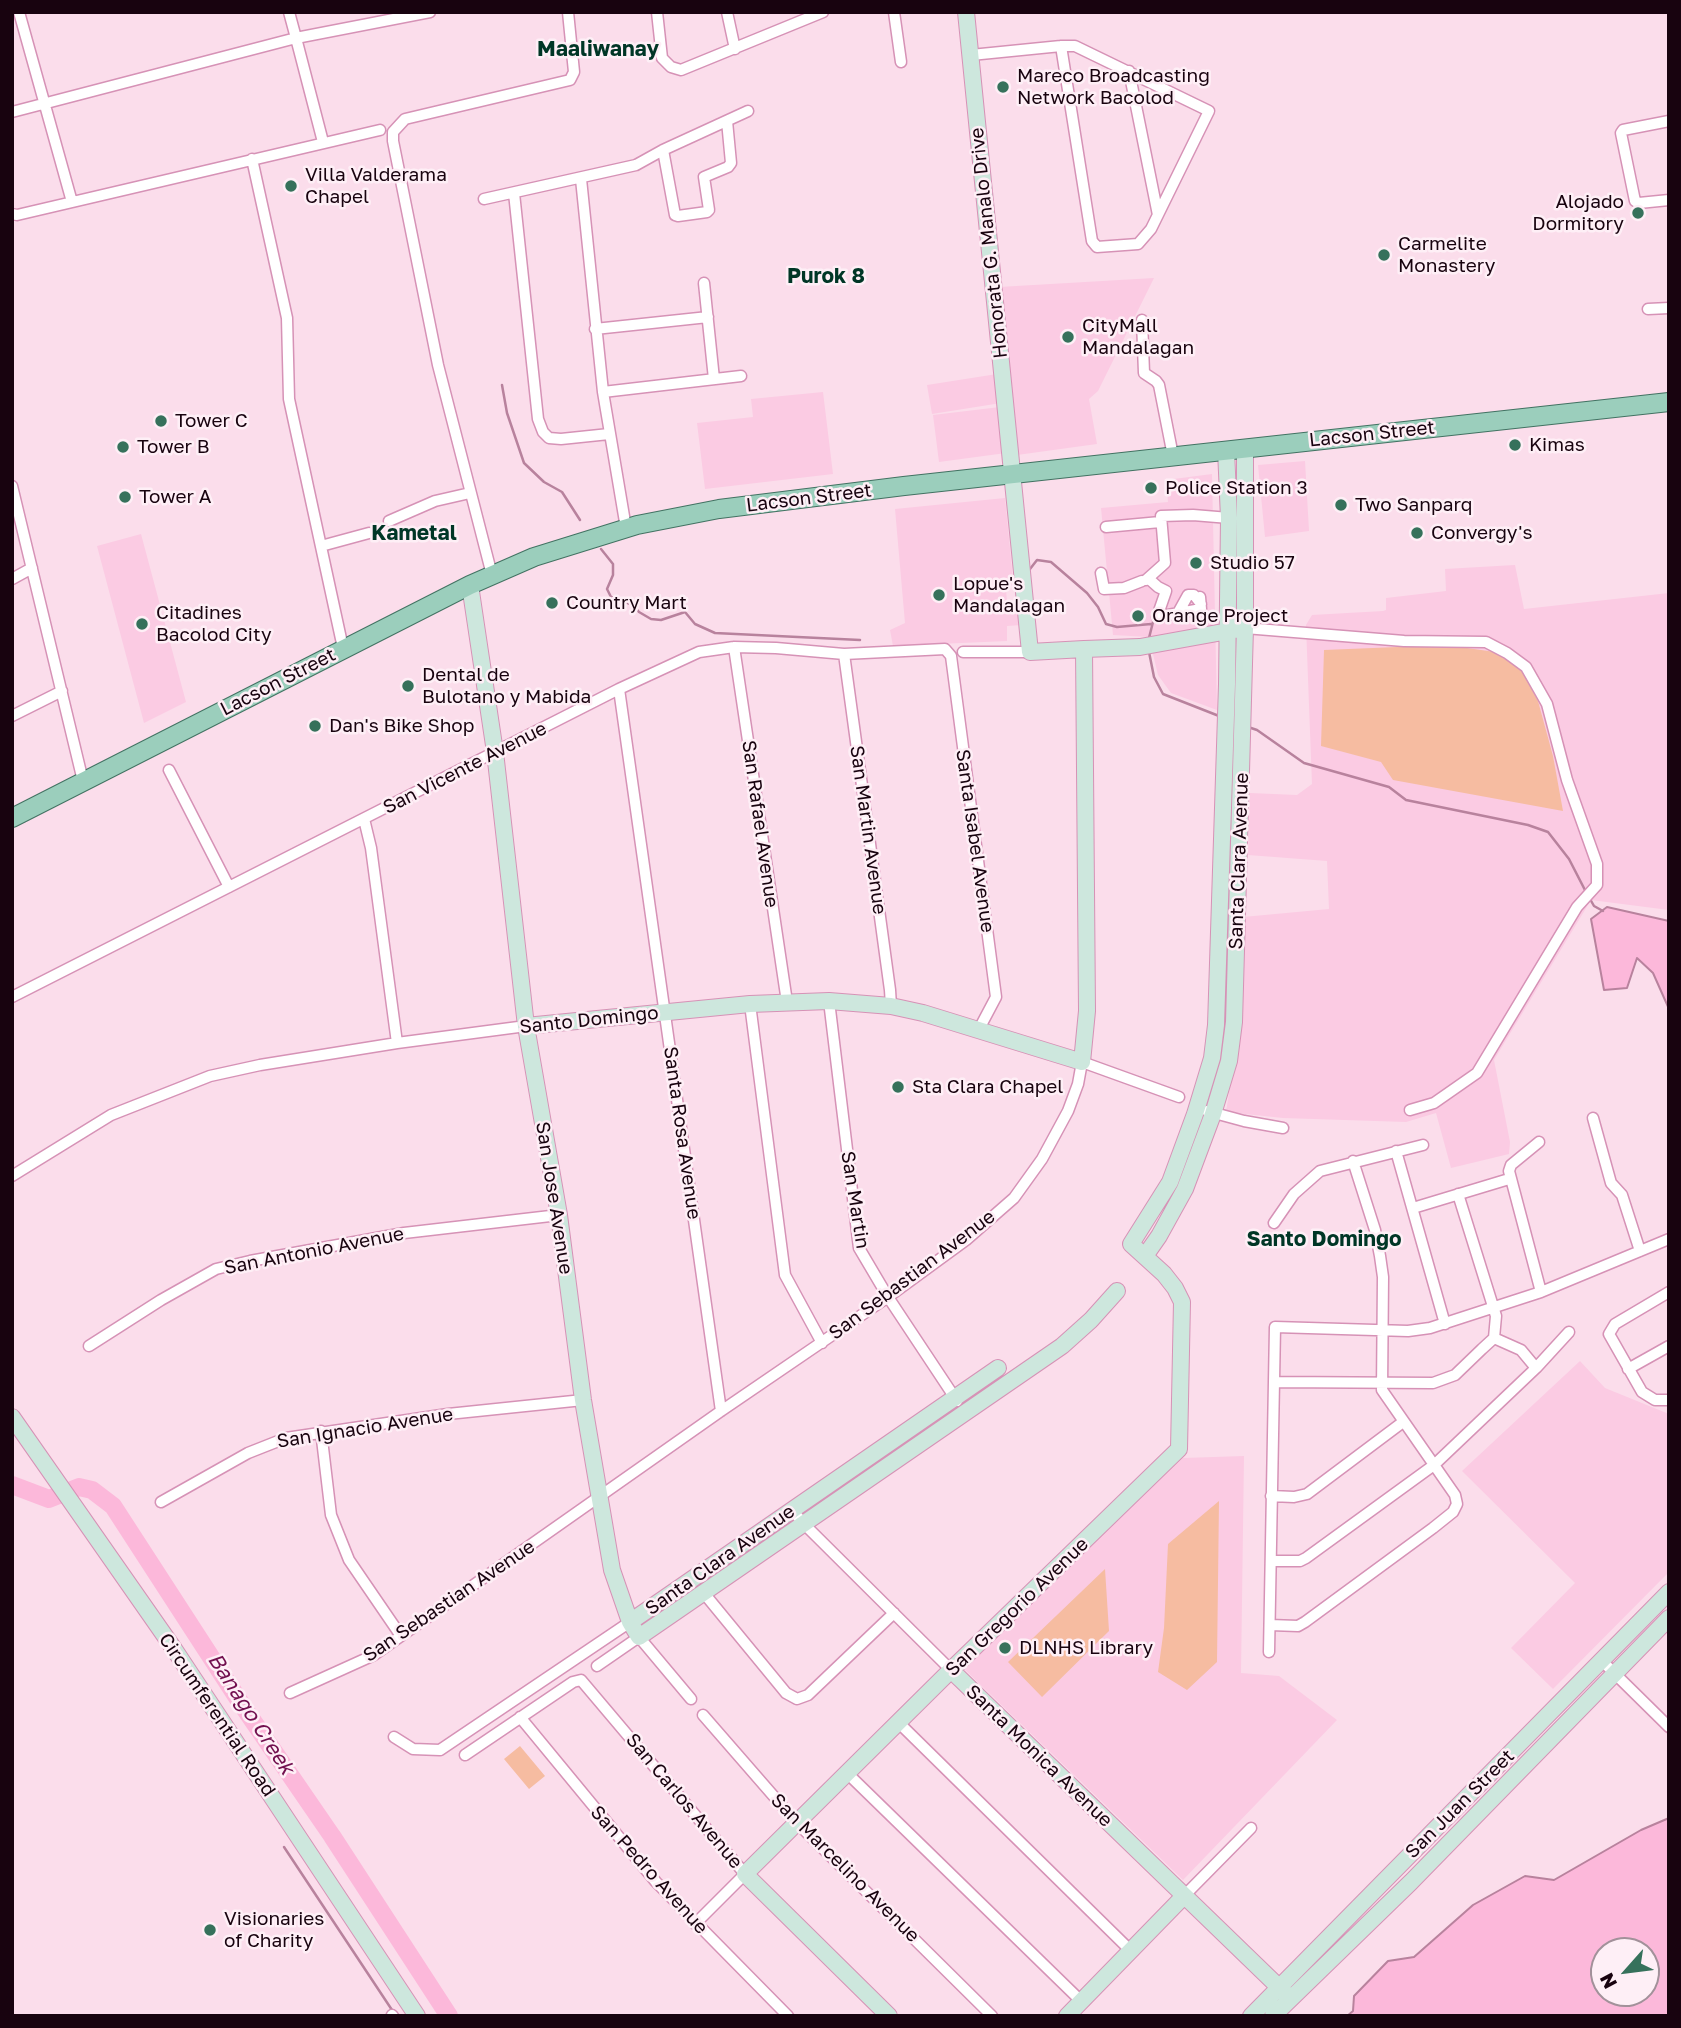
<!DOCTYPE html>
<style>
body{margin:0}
#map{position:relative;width:1681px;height:2028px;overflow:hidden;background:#fbddeb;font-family:"Golos Text",sans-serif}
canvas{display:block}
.frame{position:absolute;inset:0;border:14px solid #18030f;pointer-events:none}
.north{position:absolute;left:1590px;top:1937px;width:70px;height:70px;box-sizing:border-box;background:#feeff6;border:2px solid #a2919a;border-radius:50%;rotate:242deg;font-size:19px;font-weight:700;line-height:28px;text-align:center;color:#18030f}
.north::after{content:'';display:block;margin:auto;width:24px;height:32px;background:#36715b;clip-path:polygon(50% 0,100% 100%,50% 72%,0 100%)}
</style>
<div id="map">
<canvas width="1681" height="2028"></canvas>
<div class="frame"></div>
<div class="north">N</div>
</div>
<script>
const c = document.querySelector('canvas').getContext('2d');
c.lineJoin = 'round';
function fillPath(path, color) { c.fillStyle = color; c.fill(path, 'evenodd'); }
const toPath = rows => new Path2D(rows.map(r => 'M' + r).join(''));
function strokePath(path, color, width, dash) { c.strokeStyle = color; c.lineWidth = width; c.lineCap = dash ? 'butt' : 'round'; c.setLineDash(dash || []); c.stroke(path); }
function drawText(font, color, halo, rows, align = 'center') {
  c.font = font + ' "Golos Text",sans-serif'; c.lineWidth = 5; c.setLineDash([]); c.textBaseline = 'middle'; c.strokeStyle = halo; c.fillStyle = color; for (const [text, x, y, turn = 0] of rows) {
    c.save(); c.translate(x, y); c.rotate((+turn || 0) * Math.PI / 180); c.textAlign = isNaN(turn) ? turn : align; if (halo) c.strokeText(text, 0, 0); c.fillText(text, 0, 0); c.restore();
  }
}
fillPath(toPath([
 [1154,278,1098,391,1089,399,1097,444,1017,455,999,287],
 [997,374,1001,403,932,414,927,385],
 [823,392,833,474,705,489,697,423,753,417,751,399],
 [1000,407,1006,453,939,462,933,415],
 [1305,461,1309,531,1265,537,1258,465],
 [1212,474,1217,710,1171,693,1158,675,1149,637,1113,635,1101,508,1168,502,1166,480],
 [1005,498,1013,579,1006,590,1007,601,1020,600,1022,625,1007,626,1007,641,893,646,890,630,905,623,895,509],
 [141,534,186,702,144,723,97,546],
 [1515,565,1524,609,1669,593,1669,910,1591,900,1494,1060,1510,1142,1509,1154,1451,1168,1436,1113,1406,1122,1283,1118,1226,1112,1239,1028,1243,917,1329,909,1327,861,1248,855,1250,793,1297,795,1312,784,1306,625,1312,615,1383,611,1386,610,1386,598,1446,591,1445,569],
 [1580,1361,1605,1388,1669,1414,1669,1572,1553,1689,1511,1648,1575,1583,1462,1471],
 [1244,1456,1241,1673,1279,1676,1337,1720,1183,1880,963,1668,1183,1458]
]), '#fbcbe3');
fillPath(toPath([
 [1446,645,1495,652,1519,666,1538,701,1553,756,1563,811,1393,780,1381,762,1321,746,1324,650],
 [1219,1501,1217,1662,1187,1690,1158,1672,1164,1628,1168,1544],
 [1105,1569,1109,1631,1042,1697,1008,1662],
 [520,1746,545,1776,529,1789,504,1759]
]), '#f6bca1');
const water = toPath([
 [1607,907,1669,921,1669,1009,1653,973,1637,958,1627,988,1604,990,1591,919,1607,907],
 [1669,1818,1669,2016,1347,2016,1353,2011,1354,1996,1388,1961,1414,1957,1473,1905,1525,1876,1554,1880,1641,1830,1669,1818],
 [1604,1951,1646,1951,1646,1993,1604,1993,1604,1951]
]);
fillPath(water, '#fcb8da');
strokePath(water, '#b8829d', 2);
strokePath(toPath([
 [502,385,507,413,524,463,544,482,562,492,580,520],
 [601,549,613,564,613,575,607,589,611,597,633,605,639,612,651,619,661,620,685,612,695,624,715,633,860,640],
 [1030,569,1037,560,1051,562,1087,593,1098,607,1106,624,1117,627,1151,624],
 [1149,638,1154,618],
 [1149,652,1154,677,1163,694,1219,716],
 [1248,727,1257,730,1304,763,1389,787,1406,800,1528,825,1548,832,1569,859,1587,894],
 [1590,899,1594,906,1603,911],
 [284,1847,392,2010]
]), '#b8829d', 2.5);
strokePath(toPath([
 [12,1485,49,1499,79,1487,92,1490,113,1506,242,1705,332,1836,449,2016]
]), '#fcb8da', 18);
const street = toPath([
 [19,12,72,202],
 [289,12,296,38,430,12],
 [657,12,662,58,671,67,681,70,823,12],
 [727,12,735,49],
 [894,12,901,62],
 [971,55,1061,46,1075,46,1209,111,1151,229,1138,244,1097,247,1092,241,1061,46],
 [1129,71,1158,215],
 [12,112,296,38,323,142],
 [1669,121,1623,130,1621,133,1635,201,1639,203,1669,200],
 [663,150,675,215,678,216,707,212,709,210,704,177,728,167,731,163,727,121],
 [252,159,287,318,289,399,343,648],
 [581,179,603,392,626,528],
 [514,193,538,419,543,432,549,438,561,439,609,434],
 [484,199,636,165,663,150,748,111],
 [12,214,17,215,380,130],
 [704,283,714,379],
 [1648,309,1669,308],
 [1142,320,1144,373,1156,381,1159,385,1173,456],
 [595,329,708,317],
 [603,392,741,376],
 [12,486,83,781],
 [389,521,435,501,470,493],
 [1106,527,1160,522],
 [321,546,369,533],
 [1101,573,1104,589,1124,588,1142,581],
 [492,575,438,365,393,141,393,132,405,119,570,80,574,72,568,12],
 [12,579,32,568],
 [1149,579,1158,587,1166,591,1157,617,1201,609,1200,597],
 [1146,580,1165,563,1161,516,1193,515,1229,518],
 [1178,613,1188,595,1194,595,1201,604],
 [1245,628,1404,641,1486,642,1507,653,1526,667,1547,704,1567,780,1597,864,1597,885,1577,907,1477,1073,1434,1103,1410,1110],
 [734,647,787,1002],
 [963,652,1030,652],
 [844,654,890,990,891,1006],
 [619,689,721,1411],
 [12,716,62,691],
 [169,770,229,887],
 [364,819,371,848,397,1043],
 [12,997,619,689,699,652,734,647,776,648,844,654,945,649,951,656,996,997,978,1031],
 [829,1001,859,1248,888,1297,957,1401],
 [750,1004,785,1275,822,1343],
 [1207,1111,1244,1121,1283,1128],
 [1593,1118,1611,1183,1622,1195,1640,1251],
 [1539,1142,1511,1165,1509,1171,1541,1292],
 [1396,1151,1445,1324],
 [12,1176,111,1115,210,1076,260,1065,397,1043,526,1026],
 [1413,1208,1509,1179],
 [1274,1223,1294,1194,1320,1171,1423,1145],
 [1669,1292,1615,1324,1609,1334,1642,1392,1655,1400,1669,1400],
 [1494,1338,1521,1350,1536,1368],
 [89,1346,161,1300,216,1269,250,1261,404,1233,559,1215],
 [1628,1369,1669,1346],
 [1274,1382,1433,1383,1455,1375,1482,1349,1494,1338,1496,1316,1458,1194],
 [321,1431,331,1515,349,1560,401,1636],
 [1271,1496,1294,1497,1307,1494,1403,1422],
 [161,1502,248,1453,286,1438,448,1414,583,1400],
 [792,1510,804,1524,951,1670],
 [1271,1561,1300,1561,1306,1558,1434,1465,1536,1368,1569,1332],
 [703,1592,786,1693,797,1699,808,1695,894,1613],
 [1270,1625,1298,1626,1305,1622,1433,1528,1453,1512,1457,1504,1455,1495,1382,1390,1383,1277,1380,1256,1375,1230,1353,1161],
 [1269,1652,1275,1327,1408,1331,1430,1328,1541,1292,1669,1239],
 [1601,1660,1669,1727],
 [597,1666,639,1637,691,1699],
 [290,1693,374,1655,721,1411,888,1297,966,1240,1014,1198,1042,1159,1068,1111,1078,1084,1082,1062,1179,1097],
 [703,1715,797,1823,992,2016],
 [520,1717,656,1882,788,2016],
 [898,1722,1131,1951],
 [394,1737,413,1749,440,1750,630,1622],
 [465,1755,573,1682,581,1680,745,1874,695,1924],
 [847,1773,1081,2001],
 [1184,1896,1251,1828],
 [392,2015,393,2016]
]);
const secondary = toPath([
 [966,12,1030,652,1084,649],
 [470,585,495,752,526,1026,559,1215,583,1400,612,1570,630,1622,639,1637,1062,1346,1091,1320,1117,1291],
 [526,1026,750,1004,829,1001,891,1006,923,1013,1082,1062,1087,1011,1084,649,1140,647,1245,628],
 [1145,1256,1159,1236,1185,1189,1213,1114,1229,1061,1234,1022,1245,628,1245,448],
 [12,1417,174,1649,417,2016],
 [630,1622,998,1368],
 [951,1670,1286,1994],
 [889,2016,745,1874,951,1670,1179,1449,1182,1302,1175,1288,1164,1274,1131,1244,1170,1182,1195,1114,1212,1058,1216,1025,1227,684,1229,518,1226,450],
 [1067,2016,1184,1896],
 [1251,2016,1669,1592],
 [1273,2016,1411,1882,1669,1618]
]);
const primary = toPath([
 [12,818,470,585,534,557,637,525,719,509,904,486,1669,402]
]);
strokePath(street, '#d692b6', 13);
strokePath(secondary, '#d692b6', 18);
strokePath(primary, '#427262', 20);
strokePath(street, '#fff', 10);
strokePath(secondary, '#cde7dd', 16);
strokePath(primary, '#9bcebc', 18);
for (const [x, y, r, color] of [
 [1003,87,7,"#36715b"],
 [291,186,7,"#36715b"],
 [1638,213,7,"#36715b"],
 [1384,255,7,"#36715b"],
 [1068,337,7,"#36715b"],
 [161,421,7,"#36715b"],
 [1515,445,7,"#36715b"],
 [123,447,7,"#36715b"],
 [1151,488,7,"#36715b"],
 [125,497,7,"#36715b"],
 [1341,505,7,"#36715b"],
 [1417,533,7,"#36715b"],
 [1196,563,7,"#36715b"],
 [939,595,7,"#36715b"],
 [552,603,7,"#36715b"],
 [1138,616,7,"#36715b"],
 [142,624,7,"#36715b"],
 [408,686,7,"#36715b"],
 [315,726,7,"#36715b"],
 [898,1087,7,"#36715b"],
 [1005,1648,7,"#36715b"],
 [210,1930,7,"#36715b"]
]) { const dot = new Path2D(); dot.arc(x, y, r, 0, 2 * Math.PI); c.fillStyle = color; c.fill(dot); strokePath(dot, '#feeff6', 2.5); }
drawText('19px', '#18030f', '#feeff6', [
 ["Mareco Broadcasting",1017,76],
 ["Network Bacolod",1017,98],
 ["Villa Valderama",305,175],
 ["Chapel",305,197],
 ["Alojado",1624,202,"right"],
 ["Dormitory",1624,224,"right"],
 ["Carmelite",1398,244],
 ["Monastery",1398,266],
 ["CityMall",1082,326],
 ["Mandalagan",1082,348],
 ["Tower C",175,421],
 ["Kimas",1529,445],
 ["Tower B",137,447],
 ["Police Station 3",1165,488],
 ["Tower A",139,497],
 ["Two Sanparq",1355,505],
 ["Convergy's",1431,533],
 ["Studio 57",1210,563],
 ["Lopue's",953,584],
 ["Mandalagan",953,606],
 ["Country Mart",566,603],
 ["Citadines",156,613],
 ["Bacolod City",156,635],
 ["Orange Project",1152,616],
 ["Dental de",422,675],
 ["Bulotano y Mabida",422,697],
 ["Dan's Bike Shop",329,726],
 ["Sta Clara Chapel",912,1087],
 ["DLNHS Library",1019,1648],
 ["Visionaries",224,1919],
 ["of Charity",224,1941]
], 'left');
drawText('19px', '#18030f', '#feeff6', [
 ["Honorata G. Manalo Drive",989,243,-96],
 ["Lacson Street",1372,434,-6],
 ["Lacson Street",809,498,-7],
 ["Lacson Street",278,682,-27],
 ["San Vicente Avenue",465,768,-27],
 ["San Rafael Avenue",760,824,82],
 ["San Martin Avenue",868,830,82],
 ["Santa Isabel Avenue",975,841,82],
 ["Santa Clara Avenue",1239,861,-88],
 ["Santo Domingo",589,1020,-6],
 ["Santa Rosa Avenue",682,1133,82],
 ["San Jose Avenue",554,1198,81],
 ["San Martin",855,1200,81],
 ["San Antonio Avenue",314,1251,-11],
 ["San Sebastian Avenue",912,1275,-37],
 ["San Ignacio Avenue",365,1428,-9],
 ["Santa Clara Avenue",720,1560,-35],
 ["San Sebastian Avenue",449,1601,-34],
 ["San Gregorio Avenue",1017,1607,-44],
 ["Circumferential Road",217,1715,56],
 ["Santa Monica Avenue",1039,1756,44],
 ["San Carlos Avenue",684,1801,50],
 ["San Juan Street",1460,1804,-45],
 ["San Marcelino Avenue",845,1868,45],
 ["San Pedro Avenue",649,1870,48]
]);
drawText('bold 21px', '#003626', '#feeff6', [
 ["Maaliwanay",598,49],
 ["Purok 8",826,276],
 ["Kametal",414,533],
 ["Santo Domingo",1324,1239]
]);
drawText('italic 21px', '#72104f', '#feeff6', [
 ["Banago Creek",251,1714,57]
]);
</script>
